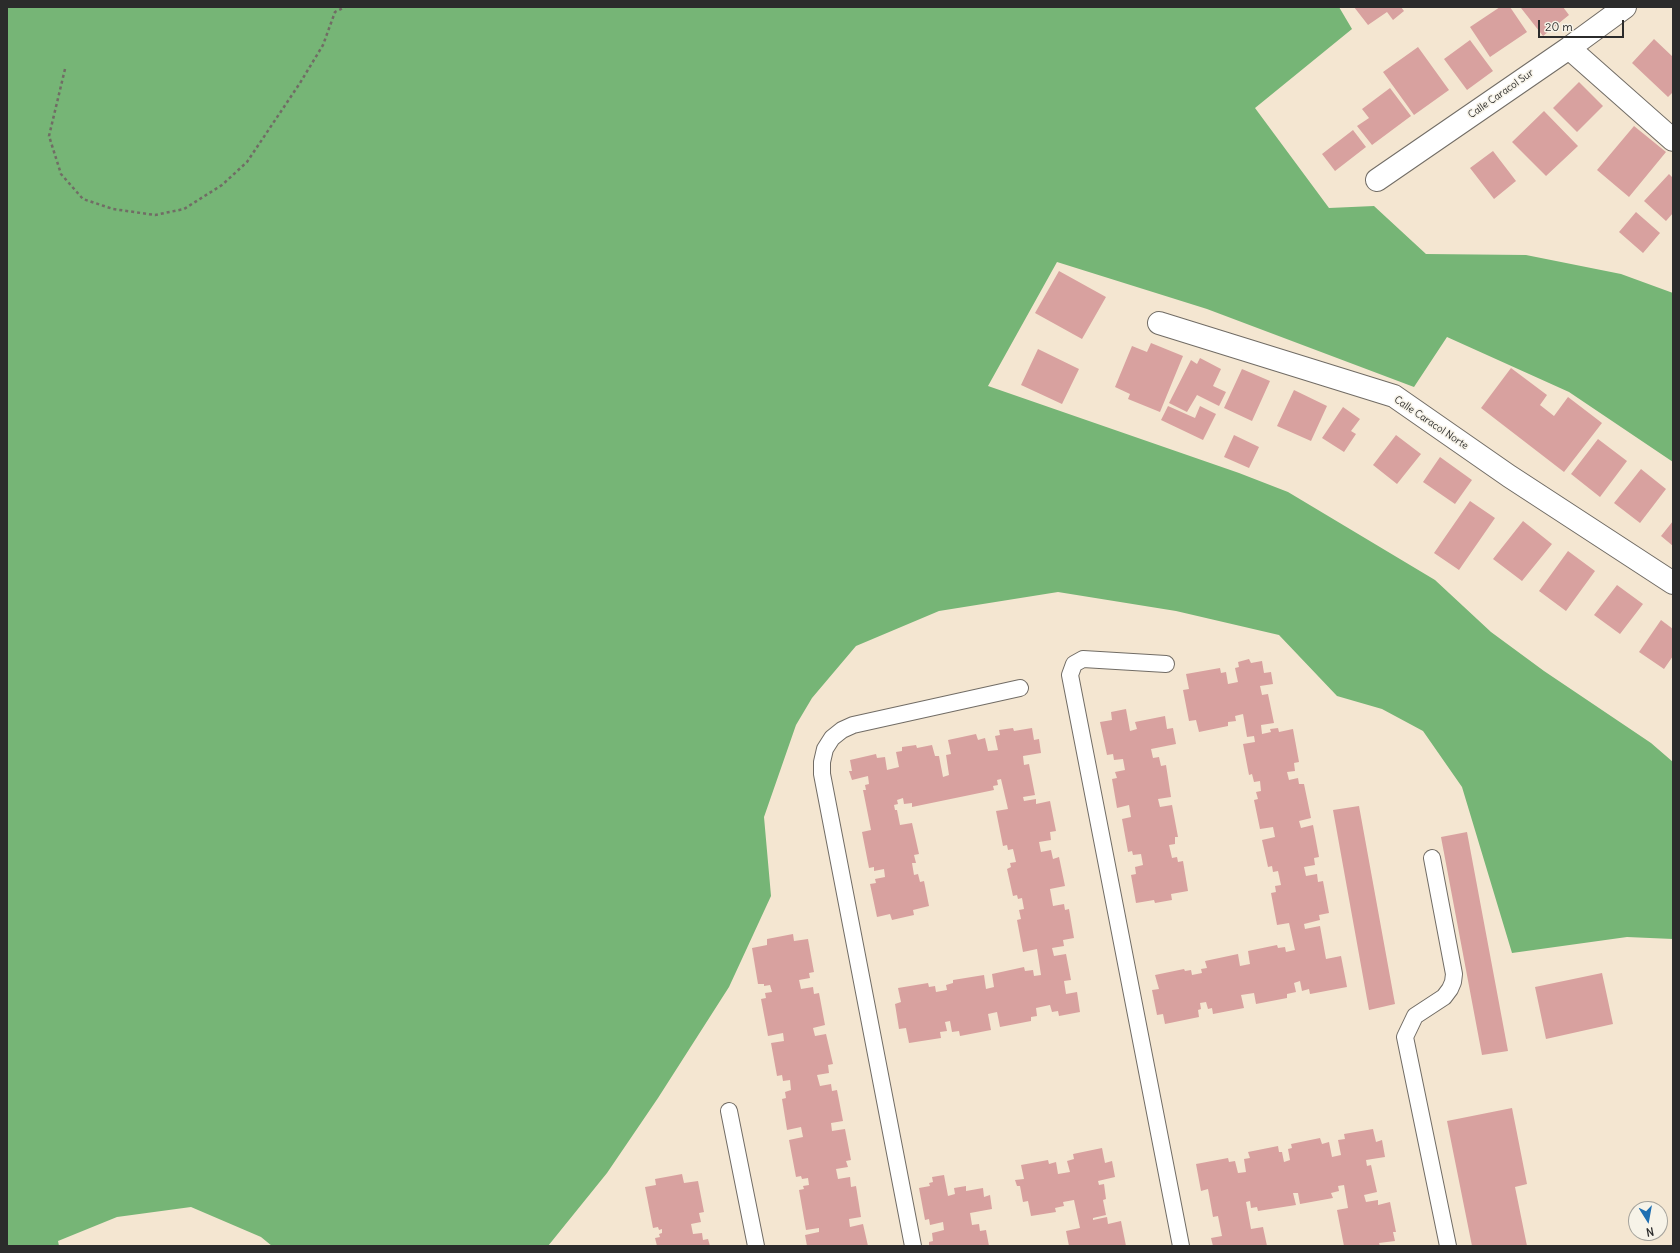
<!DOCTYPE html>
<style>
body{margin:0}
#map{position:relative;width:1680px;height:1253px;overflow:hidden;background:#f4e6d1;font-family:Delius,sans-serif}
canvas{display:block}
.frame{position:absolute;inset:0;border:8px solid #2b2b2b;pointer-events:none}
.north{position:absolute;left:1628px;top:1201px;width:40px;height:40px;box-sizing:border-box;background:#f7f3e8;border:1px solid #a5a39c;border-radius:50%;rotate:169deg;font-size:11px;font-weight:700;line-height:16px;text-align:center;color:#2b2b2b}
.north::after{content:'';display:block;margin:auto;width:14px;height:18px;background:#1f6fb2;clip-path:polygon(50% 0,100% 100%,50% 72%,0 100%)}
.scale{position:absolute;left:1538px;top:20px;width:86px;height:18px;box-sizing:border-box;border:2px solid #2b2b2b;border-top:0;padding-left:5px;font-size:12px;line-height:14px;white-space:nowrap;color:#2b2b2b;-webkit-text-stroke:3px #f7f3e8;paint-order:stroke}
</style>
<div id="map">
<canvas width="1680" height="1253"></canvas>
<div class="frame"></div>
<div class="north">N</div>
<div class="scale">20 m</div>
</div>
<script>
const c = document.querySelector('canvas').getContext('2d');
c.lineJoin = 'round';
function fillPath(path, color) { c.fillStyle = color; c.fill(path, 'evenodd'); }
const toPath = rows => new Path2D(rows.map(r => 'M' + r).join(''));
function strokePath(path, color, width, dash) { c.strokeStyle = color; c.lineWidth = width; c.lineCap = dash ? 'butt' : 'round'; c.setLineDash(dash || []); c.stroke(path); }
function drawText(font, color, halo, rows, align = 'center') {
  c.font = font + ' Delius,sans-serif'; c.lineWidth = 3; c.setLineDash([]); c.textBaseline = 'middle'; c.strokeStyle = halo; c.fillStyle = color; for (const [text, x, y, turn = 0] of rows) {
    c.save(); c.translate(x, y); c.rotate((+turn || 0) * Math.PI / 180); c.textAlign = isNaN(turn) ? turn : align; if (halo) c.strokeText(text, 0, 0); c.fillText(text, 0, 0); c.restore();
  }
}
fillPath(toPath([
 [7,7,1339,7,1352,29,1255,108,1329,208,1374,206,1426,254,1526,255,1621,274,1673,293,1673,462,1569,392,1447,337,1414,387,1207,309,1057,262,988,386,1239,473,1288,492,1435,580,1491,632,1544,671,1651,743,1673,762,1673,939,1627,937,1512,953,1462,787,1423,731,1382,709,1337,696,1279,635,1176,611,1058,592,939,611,856,646,812,698,796,725,764,817,771,896,729,987,658,1098,607,1173,548,1246,272,1246,261,1237,191,1207,117,1217,58,1241,59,1246,7,1246]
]), '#76b576');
fillPath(toPath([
 [1354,7,1401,7,1404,11,1393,20,1387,12,1368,25],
 [1500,7,1510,7,1527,32,1490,57,1470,27],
 [1522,7,1563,7,1569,15,1543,36,1521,8],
 [1654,39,1673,57,1673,92,1668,97,1632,63],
 [1470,40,1493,71,1467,90,1444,59],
 [1418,47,1449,90,1414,115,1383,72],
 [1579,82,1603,106,1577,132,1553,108],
 [1390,88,1411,116,1372,145,1357,126,1369,118,1362,109],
 [1544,111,1578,146,1546,176,1512,142],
 [1634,126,1666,152,1629,197,1597,170],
 [1353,130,1366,147,1335,171,1322,154],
 [1493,151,1516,181,1494,199,1470,168],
 [1669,174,1673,178,1673,213,1666,221,1644,201],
 [1636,212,1660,233,1643,253,1619,232],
 [1059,271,1106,297,1082,339,1035,313],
 [1151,343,1183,356,1160,412,1128,399,1130,394,1115,387,1132,346,1147,352],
 [1038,349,1079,369,1062,404,1021,385],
 [1200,358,1221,369,1213,386,1226,392,1219,406,1197,395,1187,412,1169,403,1191,360,1197,364],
 [1511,368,1547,395,1540,405,1554,416,1568,397,1602,423,1564,472,1481,408],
 [1242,369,1270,381,1252,421,1224,408],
 [1294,390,1327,406,1311,441,1277,426],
 [1168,406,1195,418,1200,406,1216,414,1203,440,1161,420],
 [1343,407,1360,419,1351,431,1356,434,1344,452,1322,438],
 [1234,435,1259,447,1249,468,1224,457],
 [1396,435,1421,454,1397,484,1373,465],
 [1598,439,1627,461,1600,497,1571,474],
 [1440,457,1472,480,1455,504,1423,482],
 [1641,469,1666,489,1640,523,1614,503],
 [1470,501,1495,518,1459,570,1434,553],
 [1523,521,1552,544,1522,581,1493,559],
 [1673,521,1673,546,1661,536],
 [1568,551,1595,571,1566,611,1539,591],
 [1617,585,1643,604,1620,634,1594,615],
 [1661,620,1673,629,1673,656,1664,669,1639,652],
 [1249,659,1251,663,1262,661,1264,673,1271,672,1273,684,1260,686,1262,695,1268,694,1274,723,1261,725,1262,734,1271,732,1270,729,1278,728,1279,732,1293,729,1299,762,1294,763,1295,771,1287,772,1289,780,1298,778,1299,784,1304,784,1311,818,1299,821,1301,828,1313,825,1319,857,1314,858,1315,865,1304,867,1306,876,1317,874,1318,882,1323,881,1329,913,1319,915,1320,920,1304,924,1305,929,1320,926,1326,959,1341,956,1347,987,1310,994,1309,989,1302,991,1300,981,1294,983,1296,992,1287,994,1287,998,1256,1004,1254,993,1241,995,1244,1008,1213,1014,1212,1008,1208,1009,1206,1002,1200,1003,1201,1009,1198,1010,1199,1017,1165,1024,1163,1014,1157,1015,1152,990,1159,989,1155,975,1184,969,1185,971,1191,970,1192,975,1202,973,1201,969,1207,968,1205,961,1238,954,1240,966,1250,964,1248,951,1277,945,1278,948,1285,947,1286,952,1295,950,1289,923,1277,925,1271,893,1276,892,1275,886,1281,885,1278,871,1273,872,1272,866,1268,867,1262,840,1275,837,1273,827,1260,829,1254,800,1258,799,1256,792,1261,791,1260,781,1254,782,1252,774,1249,775,1243,744,1255,742,1254,736,1247,737,1243,714,1235,716,1236,721,1228,722,1228,726,1199,732,1196,720,1189,721,1183,690,1189,689,1186,674,1220,668,1221,673,1226,672,1228,684,1238,682,1235,668,1239,667,1238,662],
 [1126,709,1130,731,1137,729,1135,722,1165,716,1167,729,1173,728,1176,744,1151,749,1153,758,1159,757,1161,766,1166,765,1171,797,1158,799,1160,807,1172,805,1178,837,1175,837,1175,844,1169,845,1172,858,1177,857,1178,862,1183,861,1188,891,1171,894,1172,900,1155,903,1154,900,1136,903,1131,875,1136,874,1135,867,1143,865,1141,854,1133,855,1132,851,1128,852,1122,819,1131,817,1129,805,1117,808,1112,779,1117,778,1115,772,1125,770,1123,759,1114,760,1113,754,1107,755,1100,722,1112,720,1111,712],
 [1013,728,1014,731,1032,728,1034,740,1039,739,1041,753,1023,756,1024,765,1029,764,1035,795,1023,797,1024,801,1036,799,1036,804,1050,801,1056,831,1050,832,1051,840,1039,842,1041,852,1051,850,1053,859,1059,857,1065,886,1050,889,1053,906,1064,904,1065,910,1069,909,1074,938,1063,940,1064,946,1052,948,1054,956,1066,954,1071,980,1064,981,1066,994,1077,992,1080,1012,1059,1016,1058,1011,1052,1012,1050,1005,1036,1008,1037,1016,1031,1017,1031,1021,1000,1027,997,1012,988,1014,991,1030,960,1036,959,1031,952,1032,950,1021,945,1022,947,1031,940,1032,941,1038,909,1043,906,1028,899,1029,895,1004,901,1002,898,988,928,983,929,987,935,986,936,992,947,990,946,985,953,983,953,980,984,975,986,989,994,987,992,974,1024,967,1025,971,1033,970,1034,976,1041,975,1037,949,1023,952,1017,920,1021,919,1019,910,1024,909,1022,898,1018,899,1017,895,1013,896,1007,869,1011,867,1010,863,1016,862,1013,849,1008,850,1007,845,1003,846,996,811,1008,809,1001,779,997,780,998,785,993,786,994,790,912,807,912,803,904,804,903,798,897,800,898,804,894,805,895,810,897,810,900,825,912,823,919,854,914,855,916,863,912,863,914,875,918,874,920,882,924,881,929,906,913,910,914,915,892,920,890,914,877,917,870,884,876,883,875,879,885,877,884,869,874,871,874,867,869,868,862,832,871,830,863,790,866,790,865,785,869,784,868,776,852,780,849,771,852,771,850,760,876,754,877,758,885,757,887,770,899,767,896,752,902,751,902,747,916,745,917,748,932,745,935,756,939,756,943,777,949,775,946,755,951,754,948,740,976,734,978,740,985,738,988,751,998,750,995,736,1000,735,999,730],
 [1359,806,1395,1004,1369,1010,1333,810],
 [1467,832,1508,1051,1482,1055,1441,837],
 [793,934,794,941,808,939,814,972,809,973,810,978,799,980,801,989,813,987,814,994,819,993,825,1025,813,1028,815,1036,826,1034,833,1064,828,1065,829,1073,817,1075,820,1086,831,1084,832,1091,837,1090,843,1121,831,1123,832,1131,845,1129,851,1160,846,1161,848,1167,836,1169,838,1179,850,1177,851,1187,856,1186,861,1217,849,1219,850,1227,863,1224,868,1246,807,1246,805,1235,819,1232,819,1228,806,1230,799,1190,804,1189,803,1186,809,1185,808,1178,802,1179,801,1176,796,1177,789,1140,803,1137,801,1127,787,1130,782,1099,786,1098,785,1092,791,1090,790,1080,783,1081,782,1075,777,1076,771,1043,784,1041,783,1033,768,1036,761,999,766,998,765,993,772,992,770,985,764,986,764,984,758,984,752,948,767,945,767,939],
 [1602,973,1613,1024,1546,1039,1535,987],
 [1512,1108,1527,1184,1515,1187,1527,1246,1472,1246,1447,1121],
 [1373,1129,1376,1142,1382,1140,1385,1157,1366,1160,1367,1166,1371,1165,1377,1192,1364,1195,1366,1202,1378,1200,1378,1205,1390,1202,1396,1232,1393,1232,1395,1241,1379,1243,1380,1246,1344,1246,1337,1210,1348,1208,1344,1185,1338,1186,1339,1191,1331,1193,1333,1198,1300,1204,1298,1193,1293,1193,1296,1205,1258,1211,1257,1207,1251,1208,1250,1201,1246,1202,1251,1229,1263,1227,1267,1246,1213,1246,1211,1238,1222,1236,1218,1216,1213,1217,1208,1189,1201,1191,1196,1164,1228,1158,1229,1162,1235,1161,1238,1173,1246,1172,1244,1159,1250,1158,1248,1152,1278,1146,1279,1152,1282,1152,1284,1162,1290,1160,1288,1149,1292,1148,1291,1144,1320,1138,1322,1144,1329,1142,1332,1157,1341,1155,1338,1140,1345,1139,1344,1134],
 [1102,1148,1105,1163,1112,1161,1115,1177,1098,1181,1099,1185,1104,1184,1106,1199,1103,1200,1106,1215,1093,1218,1093,1220,1107,1217,1108,1224,1121,1221,1126,1246,1069,1246,1066,1231,1080,1228,1074,1200,1063,1202,1064,1206,1055,1208,1056,1212,1031,1216,1028,1201,1023,1202,1020,1186,1017,1186,1015,1180,1024,1179,1021,1165,1048,1160,1049,1164,1056,1162,1058,1174,1070,1172,1067,1161,1074,1159,1073,1154],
 [682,1174,684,1183,698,1181,704,1212,699,1213,701,1222,691,1224,693,1234,702,1233,703,1240,708,1239,710,1246,657,1246,655,1238,660,1237,659,1234,662,1233,662,1229,659,1230,658,1227,653,1228,645,1187,656,1185,655,1179],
 [944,1175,948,1196,955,1194,954,1188,966,1186,966,1191,983,1188,984,1197,990,1195,992,1209,970,1213,972,1225,979,1224,980,1231,986,1230,989,1246,929,1246,929,1242,933,1241,932,1233,944,1230,943,1222,930,1225,929,1219,925,1220,919,1188,930,1186,929,1183,933,1182,932,1177]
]), '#d8a19f');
const lane = toPath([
 [1166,664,1083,659,1074,664,1070,675,1181,1246],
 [1432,858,1454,974,1453,982,1450,989,1444,997,1415,1016,1405,1037,1448,1246],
 [729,1111,756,1246],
 [913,1246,822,774,822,762,825,749,832,738,842,730,853,725,1020,688]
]);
const street = toPath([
 [1569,48,1673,140],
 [1377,180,1569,48,1625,7],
 [1159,323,1394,396,1509,476,1673,583]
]);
strokePath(lane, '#716c65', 18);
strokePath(street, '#716c65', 24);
strokePath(toPath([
 [65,69,49,136,61,174,83,199,113,209,155,215,184,209,222,185,247,162,300,83,323,45,335,12,345,7]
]), '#716c65', 2.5, [3, 3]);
strokePath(lane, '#fff', 16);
strokePath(street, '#fff', 22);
drawText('10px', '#2b2b2b', '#f7f3e8', [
 ["Calle Caracol Sur",1501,94,-35],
 ["Calle Caracol Norte",1431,423,34]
]);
</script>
